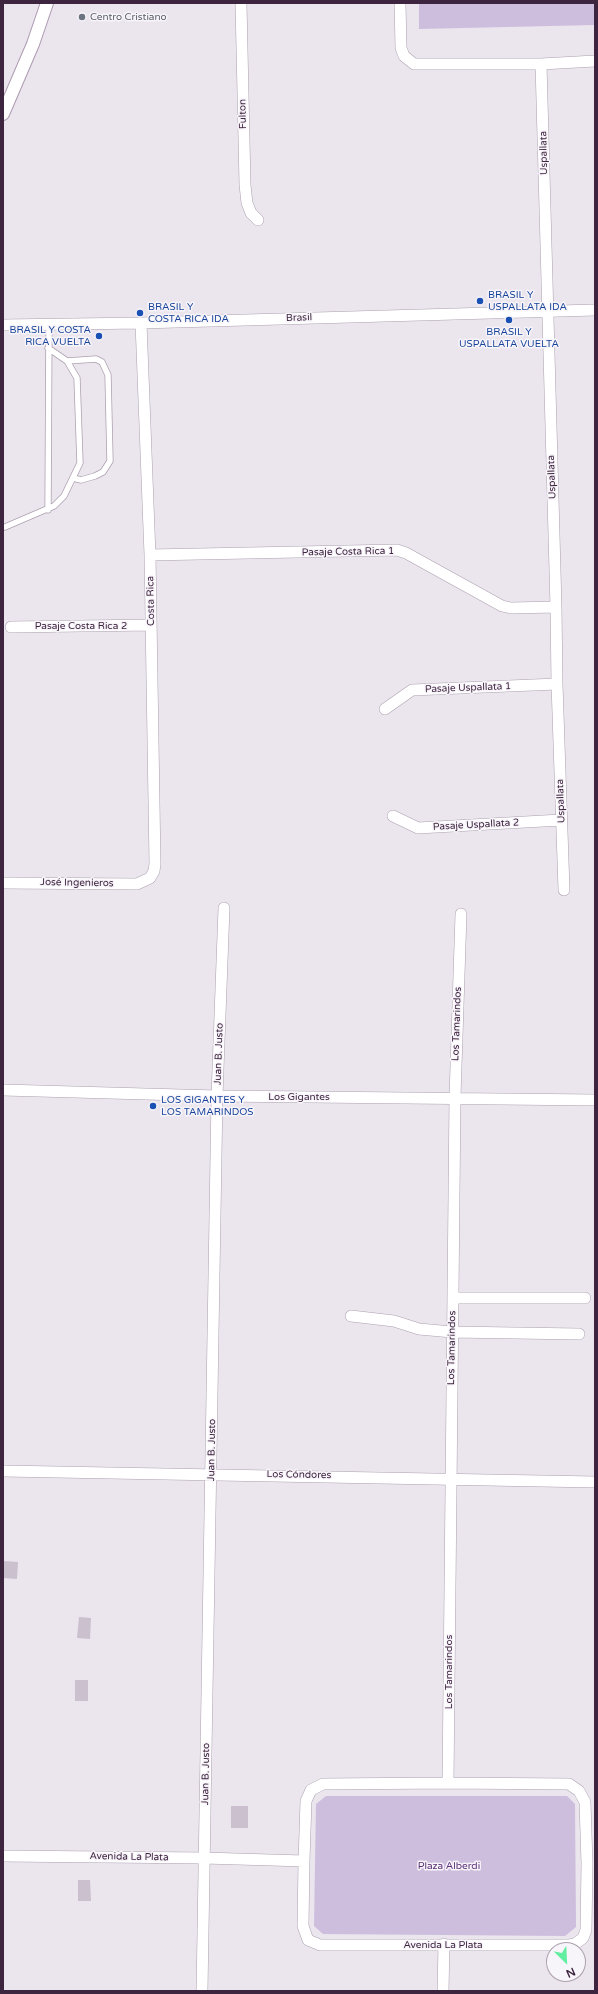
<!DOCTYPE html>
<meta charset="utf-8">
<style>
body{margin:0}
#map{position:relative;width:598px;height:1994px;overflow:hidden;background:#ebe5ee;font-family:"Varela Round",sans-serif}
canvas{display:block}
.frame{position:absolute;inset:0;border:4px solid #3d243f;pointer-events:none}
.north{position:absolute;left:546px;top:1942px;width:40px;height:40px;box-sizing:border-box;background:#f8f5fa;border:1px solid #ada1af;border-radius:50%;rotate:156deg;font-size:11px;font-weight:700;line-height:16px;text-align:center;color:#3d243f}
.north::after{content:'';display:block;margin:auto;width:14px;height:18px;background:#62eea0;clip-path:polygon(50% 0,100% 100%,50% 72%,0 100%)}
</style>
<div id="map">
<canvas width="598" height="1994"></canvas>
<div class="frame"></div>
<div class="north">N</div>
</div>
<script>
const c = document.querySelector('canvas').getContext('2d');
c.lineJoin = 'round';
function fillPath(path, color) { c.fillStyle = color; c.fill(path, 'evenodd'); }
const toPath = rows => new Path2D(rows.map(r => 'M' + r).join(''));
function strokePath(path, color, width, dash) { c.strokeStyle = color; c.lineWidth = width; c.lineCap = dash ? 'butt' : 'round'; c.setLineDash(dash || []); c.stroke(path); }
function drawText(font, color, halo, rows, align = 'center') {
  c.font = font + ' "Varela Round",sans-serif'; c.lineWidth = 3; c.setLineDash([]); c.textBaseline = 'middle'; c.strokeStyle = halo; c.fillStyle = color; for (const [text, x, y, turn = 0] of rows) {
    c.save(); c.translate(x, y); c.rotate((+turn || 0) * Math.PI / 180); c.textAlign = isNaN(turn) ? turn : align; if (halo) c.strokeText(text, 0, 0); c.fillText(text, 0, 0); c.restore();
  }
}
fillPath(toPath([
 [419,3,595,3,595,25,419,29],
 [326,1796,567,1796,575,1804,576,1927,565,1936,323,1934,314,1926,316,1804]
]), '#cdbede');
fillPath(toPath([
 [3,1561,18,1562,17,1579,3,1578],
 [79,1617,91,1618,90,1639,77,1638],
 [75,1680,88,1680,88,1701,75,1701],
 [231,1806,248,1806,248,1828,231,1828],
 [78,1880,90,1880,91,1901,78,1901]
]), '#cbc1ce');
const lane = toPath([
 [67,361,96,359,102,362,108,375,110,461,103,472,95,476,81,480,73,478],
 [48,510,49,324],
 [5,527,54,506,64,496,80,463,77,378,67,361,48,348]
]);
const street = toPath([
 [241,3,245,185,247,203,251,213,258,220],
 [400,3,401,48,404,56,414,64,541,64,595,61],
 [541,64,556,607,557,684,564,890],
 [3,325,141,323,595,310],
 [150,555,397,550,406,553,502,606,511,608,556,607],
 [11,627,151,625],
 [385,709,412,690,557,684],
 [393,816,418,828,561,820],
 [3,883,137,884,150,878,154,871,155,864,150,555,141,323],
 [3,1090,217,1096,595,1100],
 [454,1298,585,1298],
 [351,1316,394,1321,419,1329,452,1332,579,1334],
 [3,1471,595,1482],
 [448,1783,455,1097,461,914],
 [448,1783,569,1784,579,1791,585,1802,587,1864,586,1930,583,1938,575,1944,569,1945,320,1945,308,1940,303,1926,304,1861,306,1801,311,1790,323,1784,448,1783],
 [3,1856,204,1858,304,1861],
 [202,1991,217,1096,224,908],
 [443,1991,444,1944]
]);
const secondary = toPath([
 [3,114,33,44,47,3]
]);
strokePath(lane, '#aca0af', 7);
strokePath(street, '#aca0af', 12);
strokePath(secondary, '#ad9ab1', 14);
strokePath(lane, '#fff', 5.5);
strokePath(street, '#fff', 11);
strokePath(secondary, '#fff', 12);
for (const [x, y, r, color] of [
 [82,17,4,"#6b7280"],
 [480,301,4,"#1a4fb4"],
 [140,313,4,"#1a4fb4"],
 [509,320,4,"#1a4fb4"],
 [99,336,4,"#1a4fb4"],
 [153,1106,4,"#1a4fb4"]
]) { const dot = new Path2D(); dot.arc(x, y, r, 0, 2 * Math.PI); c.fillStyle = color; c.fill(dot); strokePath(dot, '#f8f5fa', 1.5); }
drawText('10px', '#5b616d', '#f8f5fa', [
 ["Centro Cristiano",90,17]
], 'left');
drawText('10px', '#3d243f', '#f8f5fa', [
 ["Fulton",243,114,-91],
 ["Uspallata",544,153,-91],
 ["Brasil",299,318,-2],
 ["Uspallata",552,477,-92],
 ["Pasaje Costa Rica 1",348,552,-1],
 ["Costa Rica",151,601,-91],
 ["Pasaje Costa Rica 2",81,626],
 ["Pasaje Uspallata 1",468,688,-2],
 ["Uspallata",561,801,-92],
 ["Pasaje Uspallata 2",476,825,-3],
 ["José Ingenieros",77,883,1],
 ["Los Tamarindos",457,1024,-88],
 ["Juan B. Justo",219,1054,-88],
 ["Los Gigantes",299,1097],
 ["Los Tamarindos",452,1348,-89],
 ["Juan B. Justo",212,1450,-89],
 ["Los Cóndores",299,1475,1],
 ["Los Tamarindos",449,1672,-90],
 ["Juan B. Justo",206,1774,-89],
 ["Avenida La Plata",129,1857,1],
 ["Avenida La Plata",443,1945]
]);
drawText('10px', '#164399', '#f8f5fa', [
 ["BRASIL Y",488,295],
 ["USPALLATA IDA",488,307],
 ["BRASIL Y",148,307],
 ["COSTA RICA IDA",148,319],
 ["BRASIL Y COSTA",91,330,"right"],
 ["RICA VUELTA",91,342,"right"],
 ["BRASIL Y",509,332,"center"],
 ["USPALLATA VUELTA",509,344,"center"],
 ["LOS GIGANTES Y",161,1100],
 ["LOS TAMARINDOS",161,1112]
], 'left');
drawText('10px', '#582f75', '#f8f5fa', [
 ["Plaza Alberdi",449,1866]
]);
</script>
